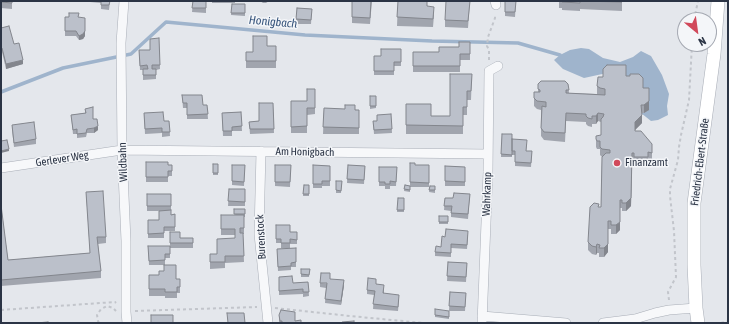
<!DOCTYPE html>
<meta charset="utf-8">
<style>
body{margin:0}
#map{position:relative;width:729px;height:324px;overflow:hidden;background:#e4e7ec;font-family:"Asap Condensed",sans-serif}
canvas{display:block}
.frame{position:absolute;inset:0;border:2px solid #2b3445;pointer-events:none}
.north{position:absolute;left:677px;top:12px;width:40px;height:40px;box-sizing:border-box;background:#f4f6f9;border:1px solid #a4a8b1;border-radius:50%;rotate:151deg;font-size:11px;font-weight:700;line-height:16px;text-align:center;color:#2b3445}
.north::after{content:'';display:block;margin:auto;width:14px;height:18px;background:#d1495b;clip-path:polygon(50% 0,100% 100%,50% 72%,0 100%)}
</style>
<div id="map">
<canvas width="729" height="324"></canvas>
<div class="frame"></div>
<div class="north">N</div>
</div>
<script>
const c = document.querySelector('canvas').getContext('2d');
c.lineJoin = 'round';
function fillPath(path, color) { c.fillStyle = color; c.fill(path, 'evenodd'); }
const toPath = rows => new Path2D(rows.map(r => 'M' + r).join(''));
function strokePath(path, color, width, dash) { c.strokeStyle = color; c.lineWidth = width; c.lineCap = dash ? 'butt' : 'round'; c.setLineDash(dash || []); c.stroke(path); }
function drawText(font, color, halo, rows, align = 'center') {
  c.font = font + ' "Asap Condensed",sans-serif'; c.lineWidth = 3; c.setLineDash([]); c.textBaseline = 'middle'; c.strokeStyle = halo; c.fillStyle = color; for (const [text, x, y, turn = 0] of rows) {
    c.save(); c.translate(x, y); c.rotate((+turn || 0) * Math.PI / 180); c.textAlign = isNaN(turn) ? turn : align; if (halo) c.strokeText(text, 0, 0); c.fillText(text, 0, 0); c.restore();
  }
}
fillPath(toPath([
 [581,48,589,49,603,58,620,62,633,57,641,51,651,56,662,75,669,94,667,106,668,115,658,120,651,121,641,113,607,73,584,78,563,69,554,60,560,55,570,50]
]), '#9fb4cc');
strokePath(toPath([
 [1,92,63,68,131,54,166,22,305,35,432,41,518,43,560,55]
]), '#9fb4cc', 3.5);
const street = toPath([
 [124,1,121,43,122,150,126,241,126,312,127,323],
 [495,1,496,5],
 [261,151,259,234,268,323],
 [1,168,122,150,488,154],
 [482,316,566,323],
 [482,323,488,172,489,71,498,66],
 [603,323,635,319,655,313,669,310,696,308]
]);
const secondary = toPath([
 [698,323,696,308,694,265,694,203,714,54,718,1]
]);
strokePath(street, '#a9aeb7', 10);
strokePath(secondary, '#a9aeb7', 14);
strokePath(toPath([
 [694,20,698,1],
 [489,60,489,50,487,46,488,37,495,18,495,14],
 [669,300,668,292,676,277,674,231,670,196,670,189,678,160,679,147,681,135,689,100,692,44],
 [275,308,350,316,423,323],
 [1,310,115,302,116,303],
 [135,311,257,307],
 [99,323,98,321,97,315,101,309,107,306,113,308,116,311],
 [721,323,728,321]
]), '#c2c5cb', 2, [3, 3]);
strokePath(street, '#f7f8fa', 9);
strokePath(secondary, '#fff', 13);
fillPath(toPath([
 [1,1,12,1,12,9,1,8],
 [90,1,110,1,109,10,101,9,101,3,90,2],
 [193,1,206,1,206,13,192,12],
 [212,1,235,1,235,3,212,3],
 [260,1,269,1,266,3,263,3],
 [352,1,372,1,370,24,352,23],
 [398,1,427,1,427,6,434,15,433,27,397,26],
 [470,1,468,28,445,27,445,20],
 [505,1,516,1,515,17,505,16],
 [559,1,625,1,625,2,622,2,622,11,580,9,580,11,562,10,562,8,559,8],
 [232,4,245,4,245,16,231,15],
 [297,8,312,9,311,24,296,24],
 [65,17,79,17,85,36,83,39,79,40,76,36,65,36],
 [1,28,23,64,6,69,2,52],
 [159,38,160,69,156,70,156,79,143,80,143,70,140,70,139,50,150,50],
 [470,42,470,60,460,60,460,72,413,72,413,52,439,52,459,47],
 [267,46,276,46,276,68,246,68,246,52,253,52],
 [401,49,401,66,394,66,394,75,374,75,374,56,381,56],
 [472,74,471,100,467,100,467,115,463,115,463,134,406,134,406,104,431,116,450,116],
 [626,76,643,88,649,110,644,113,642,113,642,123,635,130,635,131,652,152,652,161,648,161,648,165,634,165,634,161,632,162,631,206,626,211,622,211,622,208,620,208,620,230,616,234,611,234,611,229,608,229,608,252,604,257,599,257,599,253,597,253,596,255,592,254,588,250,588,242,599,207,601,207,602,157,600,155,600,149,597,149,596,147,596,139,601,135,601,122,598,121,596,124,592,124,592,127,588,126,586,124,586,122,566,121,565,142,544,140,541,136,541,110,537,109,534,106,534,92,538,92,538,84,568,84,569,93,597,94,597,86,603,77],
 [315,89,315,114,307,115,307,133,291,133,291,101,307,101],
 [182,95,203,105,207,105,208,119,187,119,187,108,183,108],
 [370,96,376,96,376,108,370,109],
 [273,103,274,133,250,134,249,122,259,121],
 [324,108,359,110,359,134,323,134],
 [85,109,93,119,98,130,94,133,87,133,86,137,77,138,77,134,73,134,71,115,85,113],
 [241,112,242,131,232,131,232,136,223,136,222,113],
 [144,113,164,121,169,121,170,136,162,137,162,133,145,134],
 [391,114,392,133,374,134,373,121,377,121],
 [12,125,36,139,36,144,14,147,12,130],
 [502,134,512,139,527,144,526,151,532,151,531,167,515,166,515,155,512,155,512,154,512,157,501,157],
 [146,162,168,165,172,165,172,176,168,176,168,182,146,182],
 [410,163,415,165,429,165,429,187,410,187,410,186,410,192,404,191,405,185,410,186],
 [213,164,218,164,218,175,213,175],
 [232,165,245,165,244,186,232,185],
 [275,165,291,165,290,187,275,186],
 [313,165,330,166,330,186,322,186,322,188,313,188],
 [348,165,365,166,364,184,347,183],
 [445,166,465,167,465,186,445,186],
 [379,167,397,167,396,186,390,186,390,189,385,189,385,186,379,186],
 [336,181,342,181,341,193,336,193],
 [304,185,309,185,309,196,303,196],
 [430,186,435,186,435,193,429,192],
 [229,189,245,189,245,206,228,206],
 [86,192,106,237,106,243,98,244,101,271,101,278,1,286,1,205,8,260,90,253],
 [147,194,171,194,171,215,175,214,175,231,164,231,164,238,148,238,148,220,159,220,160,211,147,211],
 [470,194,468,219,451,217,451,211,444,210,445,198,453,198],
 [398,198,404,198,404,212,397,212],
 [245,209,245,217,244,217,244,234,243,234,244,262,225,263,225,268,210,269,210,254,217,254,235,238,235,235,221,235,221,215,234,215],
 [439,216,448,216,448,224,439,224],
 [276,225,290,232,297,232,297,244,290,244,290,248,281,248,281,243,276,243],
 [170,232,180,238,193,238,193,248,170,248,170,258,165,258,165,265,149,265,148,246,170,246],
 [468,235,467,249,451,248,451,257,435,256,435,252,441,247,445,237],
 [296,248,296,267,291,267,291,270,278,271,277,249],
 [448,262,467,263,466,282,447,281],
 [301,269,310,269,309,277,301,277],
 [149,275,176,279,180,279,180,293,177,293,177,298,165,298,165,296,149,296],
 [279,281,293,283,308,282,309,296,303,297,303,294,279,295],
 [320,283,344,285,341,305,325,303,326,288,320,287],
 [376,284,384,290,384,294,399,300,398,311,373,309,374,295,367,294,367,290],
 [450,292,466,293,465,311,449,311],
 [449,313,449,319,435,317,435,315],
 [279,315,295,321,301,323,279,323]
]), '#a1a5ae');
fillPath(toPath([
 [85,18,85,36,83,39,79,40,79,36],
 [23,60,23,64,6,69,6,64],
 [649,88,649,110,644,113,644,105],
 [598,113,598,121,596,124,596,116],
 [642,115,642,123,635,130,635,122],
 [98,126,98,130,94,133,94,128],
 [9,149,9,151,1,153,1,151],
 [632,162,631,206,626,211,626,203],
 [608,221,608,252,604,257,604,248],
 [620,222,620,230,616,234,616,225],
 [597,244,597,253,596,255,596,247],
 [344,280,344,285,341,305,341,301]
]), '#83868d');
const building = toPath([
 [1,1,12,1,12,3,1,2,1,1],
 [101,1,110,1,109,5,101,5,101,1],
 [193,1,206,1,206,8,192,8,193,1],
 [352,1,371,1,370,18,352,17,352,1],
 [398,1,427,1,427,6,434,7,433,19,397,17,398,1],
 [446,1,470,1,468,21,445,20,446,1],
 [505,1,516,1,515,12,505,12,505,1],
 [562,1,622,1,622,2,580,1,580,3,562,2,562,1],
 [232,4,245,4,245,13,231,13,232,4],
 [297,8,312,9,311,20,296,19,297,8],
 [69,13,79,13,78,17,85,18,85,31,83,34,79,36,76,31,65,31,65,17,69,17,69,13],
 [9,26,14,44,19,43,23,60,6,64,2,48,1,48,1,28,9,26],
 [253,36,267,36,267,46,276,46,276,61,246,61,246,52,253,52,253,36],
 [159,38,160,65,152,65,152,69,156,69,156,75,143,75,143,69,148,69,147,65,140,66,139,50,150,50,150,39,159,38],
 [459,42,470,42,470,54,460,54,460,66,413,66,413,52,439,52,439,47,459,47,459,42],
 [381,49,401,49,401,62,394,62,394,71,374,71,374,56,381,56,381,49],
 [607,65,626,65,626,76,630,76,630,74,639,74,643,78,643,88,649,88,649,101,644,105,641,105,642,115,635,122,635,131,641,131,652,144,652,153,648,152,648,157,634,157,634,153,632,153,631,198,626,203,622,203,622,200,620,200,620,222,616,225,611,225,611,221,608,221,608,244,604,248,599,248,600,245,597,244,596,247,592,246,588,242,590,207,594,203,599,204,598,207,601,207,602,157,606,153,610,153,610,150,602,149,600,147,600,141,597,141,596,139,596,136,601,135,601,119,603,117,604,114,598,113,596,116,592,116,592,119,588,118,586,116,586,114,566,113,565,133,544,132,541,128,542,106,546,107,546,102,537,101,534,98,534,92,540,92,540,90,538,89,538,84,541,81,565,81,568,84,569,90,566,90,566,93,605,95,605,89,600,88,597,86,598,77,603,77,603,69,607,65],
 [450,74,472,74,471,91,467,91,467,107,463,107,463,126,406,125,406,104,431,104,431,116,450,116,450,74],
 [307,89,315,89,315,108,307,108,307,126,291,127,291,101,307,101,307,89],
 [182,95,202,95,203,105,207,105,208,114,187,115,187,103,183,103,182,95],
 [370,96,376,96,376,106,370,106,370,96],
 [259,103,273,103,274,129,250,129,249,122,259,121,259,103],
 [345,105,355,105,355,110,359,110,359,128,323,127,324,108,345,109,345,105],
 [93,107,93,119,97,119,98,126,94,128,87,129,86,133,77,134,77,129,73,130,71,115,86,113,85,109,93,107],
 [163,112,164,121,169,121,170,132,162,132,162,128,145,129,144,113,163,112],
 [241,112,242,126,232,127,232,131,223,131,222,113,241,112],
 [391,114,392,129,374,130,373,121,377,121,377,115,391,114],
 [34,122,36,139,14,143,12,125,34,122],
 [502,134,512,134,512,155,501,154,502,134],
 [512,139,527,140,526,151,532,151,531,163,515,162,515,151,512,151,512,139],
 [7,140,9,149,1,151,1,141,7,140],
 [146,162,168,162,168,165,172,165,172,171,168,171,168,177,146,177,146,162],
 [410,163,415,163,415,165,429,165,429,183,410,182,410,163],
 [213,164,218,164,218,173,213,173,213,164],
 [232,165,245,165,244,182,232,181,232,165],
 [275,165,291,165,290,182,275,182,275,165],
 [313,165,330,166,330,181,322,181,322,184,313,184,313,165],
 [348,165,365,166,364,180,347,179,348,165],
 [445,166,465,167,465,182,445,181,445,166],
 [379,167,397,167,396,182,390,181,390,184,385,184,385,182,379,182,379,167],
 [336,181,342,181,341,191,336,190,336,181],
 [304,185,309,185,309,194,303,194,304,185],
 [405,185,410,186,410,190,404,189,405,185],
 [430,186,435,186,435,190,429,190,430,186],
 [229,189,245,189,245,202,228,201,229,189],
 [103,191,106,237,97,237,101,271,1,280,1,205,8,260,90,253,86,192,103,191],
 [454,193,470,194,468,214,451,213,452,206,444,206,445,198,453,198,454,193],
 [147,194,171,194,171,206,147,206,147,194],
 [398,198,404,198,404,210,397,210,398,198],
 [234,209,245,209,245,214,234,214,234,209],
 [171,210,171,215,175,214,175,227,164,227,164,233,148,234,148,220,159,220,159,211,171,210],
 [221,215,244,215,244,228,240,228,240,233,243,233,244,256,225,256,225,262,210,262,210,254,217,254,217,239,235,238,235,229,221,229,221,215],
 [439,216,448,216,448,222,439,222,439,216],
 [276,225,290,225,290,232,297,232,297,240,290,239,290,243,281,243,281,239,276,239,276,225],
 [446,229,468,231,467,245,451,244,451,253,435,252,436,246,441,247,442,236,445,237,446,229],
 [170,232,180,232,180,238,193,238,193,243,170,243,170,232],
 [148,246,170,246,170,254,165,254,165,260,149,261,148,246],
 [296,248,296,262,291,263,291,266,278,267,277,249,296,248],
 [448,262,467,263,466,277,447,276,448,262],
 [164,265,176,265,176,279,180,279,180,287,177,287,177,292,165,292,165,289,149,289,149,275,159,275,159,271,164,271,164,265],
 [301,269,310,269,309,275,301,274,301,269],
 [321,273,330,273,330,279,344,280,341,301,325,299,327,283,320,283,321,273],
 [292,276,293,283,308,282,309,292,303,292,303,289,279,291,279,277,292,276],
 [368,278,376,279,376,284,384,285,383,293,399,295,398,307,373,304,375,291,367,290,368,278],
 [450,292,466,293,465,307,449,306,450,292],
 [435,309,449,311,449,317,435,315,435,309],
 [281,310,295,312,295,321,301,320,301,323,282,323,282,321,280,321,279,315,281,310],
 [227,313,244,313,245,323,228,323,227,313],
 [151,315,173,315,173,323,151,323,151,315],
 [354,321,354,323,342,323,342,322,354,321],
 [48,322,48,323,36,323,48,322]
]);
fillPath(building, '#bbc0ca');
strokePath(building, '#83868d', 1);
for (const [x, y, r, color] of [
 [617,163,4,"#d1495b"]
]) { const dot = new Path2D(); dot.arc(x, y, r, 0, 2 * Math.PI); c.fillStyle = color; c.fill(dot); strokePath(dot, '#f4f6f9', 1.5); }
drawText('11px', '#2b3445', '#f4f6f9', [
 ["Am Honigbach",305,152,1],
 ["Gerlever Weg",62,159,-9],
 ["Wildbahn",123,162,-92],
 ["Friedrich-Ebert-Straße",700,162,-83],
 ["Wahrkamp",487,194,-88],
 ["Burenstock",261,237,-93]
]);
drawText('11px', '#2b3445', '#f4f6f9', [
 ["Finanzamt",625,163]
], 'left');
drawText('italic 12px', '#34527a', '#f4f6f9', [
 ["Honigbach",273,22,5]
]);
</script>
